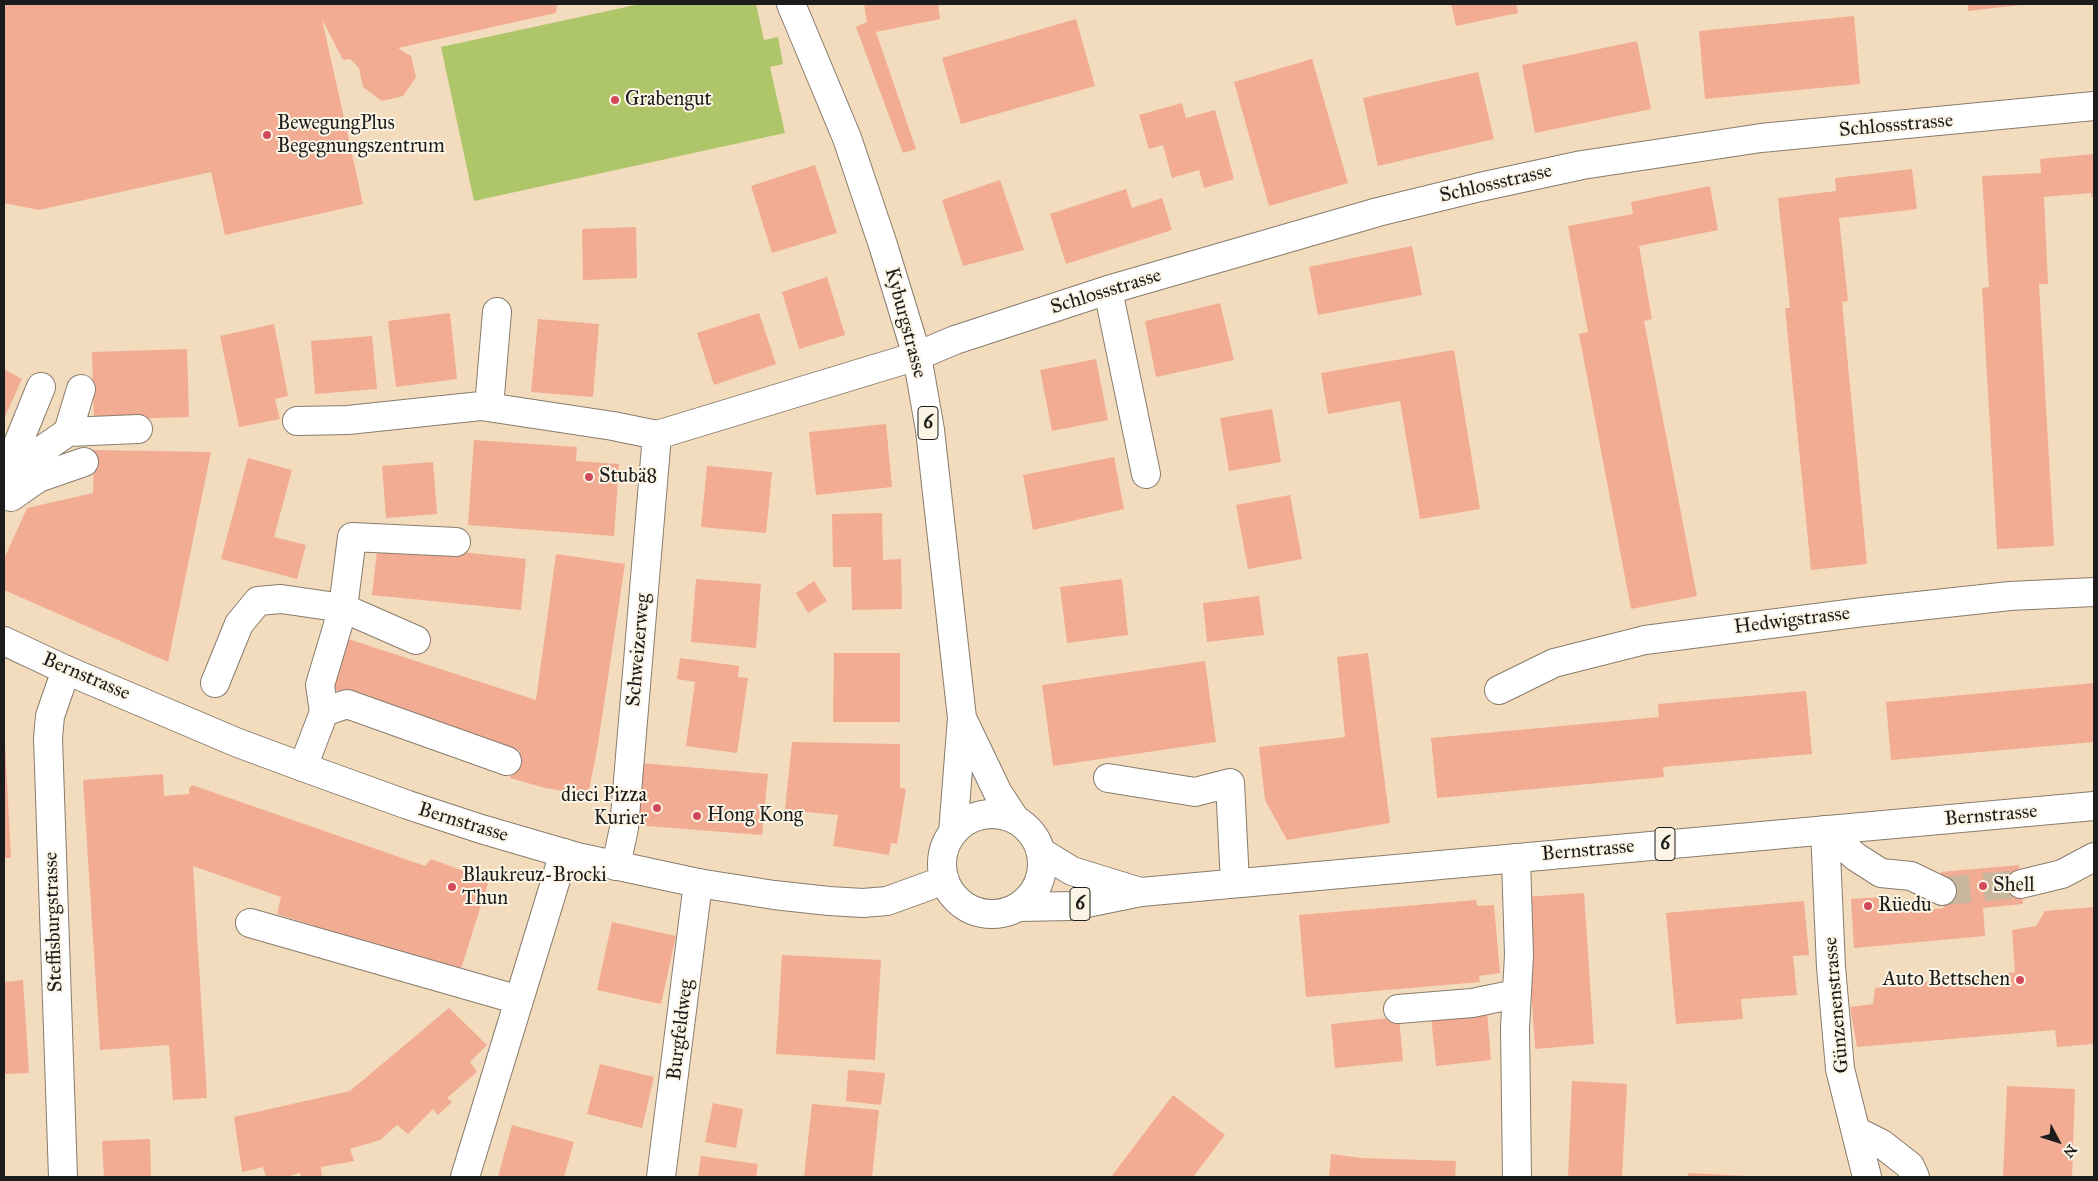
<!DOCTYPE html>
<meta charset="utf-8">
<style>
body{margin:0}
#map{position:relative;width:2098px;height:1181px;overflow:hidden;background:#f3dcbd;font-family:"IM FELL Great Primer",serif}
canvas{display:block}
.frame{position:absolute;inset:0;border:5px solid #1c1c1c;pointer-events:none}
.north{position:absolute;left:2033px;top:1116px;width:50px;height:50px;-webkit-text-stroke:4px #fcf5e5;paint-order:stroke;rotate:130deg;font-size:14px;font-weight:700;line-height:20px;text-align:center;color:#1c1c1c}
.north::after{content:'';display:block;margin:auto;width:18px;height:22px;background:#1c1c1c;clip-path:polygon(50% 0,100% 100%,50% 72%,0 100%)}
</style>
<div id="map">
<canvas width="2098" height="1181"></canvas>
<div class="frame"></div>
<div class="north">N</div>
</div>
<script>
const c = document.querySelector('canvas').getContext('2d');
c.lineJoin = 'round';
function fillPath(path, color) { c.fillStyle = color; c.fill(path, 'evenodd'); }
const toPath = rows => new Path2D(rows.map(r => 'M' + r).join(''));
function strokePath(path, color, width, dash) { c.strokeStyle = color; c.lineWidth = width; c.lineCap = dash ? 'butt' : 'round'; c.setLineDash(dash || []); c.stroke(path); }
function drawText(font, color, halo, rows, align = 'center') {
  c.font = font + ' "IM FELL Great Primer",serif'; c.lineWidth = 4; c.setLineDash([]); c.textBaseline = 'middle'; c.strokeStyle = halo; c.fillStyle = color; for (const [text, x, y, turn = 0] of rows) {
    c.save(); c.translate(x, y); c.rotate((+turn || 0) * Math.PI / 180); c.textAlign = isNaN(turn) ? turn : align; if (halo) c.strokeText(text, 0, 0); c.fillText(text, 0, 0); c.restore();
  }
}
fillPath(toPath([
 [640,4,756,4,764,40,778,37,783,64,770,67,785,133,474,201,441,47]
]), '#afc56a');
fillPath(toPath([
 [4,4,557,4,556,13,398,48,411,56,416,77,403,96,382,101,363,87,359,68,350,59,343,60,322,19,363,204,225,235,211,172,39,210,4,203],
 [864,4,938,4,940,19,876,32,916,149,903,153,856,27,867,22],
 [1451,4,1516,4,1518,13,1456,26],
 [1968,4,2020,4,2020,5,1968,11],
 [1854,16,1860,84,1705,99,1699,31],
 [1076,19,1095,86,961,124,942,58],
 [1637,41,1651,109,1535,133,1522,65],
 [1312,59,1348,183,1269,206,1234,82],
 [1478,72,1494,139,1378,166,1363,98],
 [1182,103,1186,118,1215,110,1234,179,1204,188,1199,170,1172,178,1163,145,1149,149,1139,115],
 [2094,154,2094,197,2092,197,2091,193,2044,197,2048,284,2039,284,2054,546,1997,549,1982,288,1989,287,1982,176,2041,173,2040,159],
 [815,165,837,233,772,253,751,186],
 [1912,169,1917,209,1839,218,1848,301,1842,302,1867,564,1811,570,1785,308,1790,308,1778,198,1836,191,1835,178],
 [1000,180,1024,250,963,266,942,200],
 [1710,186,1718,230,1639,246,1652,319,1644,321,1697,596,1631,609,1579,334,1588,332,1568,226,1633,214,1631,202],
 [1126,189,1132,208,1162,198,1172,230,1066,264,1050,214],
 [636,227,637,278,583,280,582,229],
 [1412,246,1422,295,1318,315,1309,267],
 [827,277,845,335,799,349,782,292],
 [1220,303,1234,360,1156,377,1145,321],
 [450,313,457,379,396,387,388,321],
 [759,313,776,364,714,385,697,333],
 [538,319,599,324,593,397,531,392],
 [274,324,288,396,275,399,280,419,239,427,220,336],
 [372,336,377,389,315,394,311,341],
 [187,349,189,417,94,420,92,352],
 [1454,350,1480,509,1420,519,1400,401,1328,414,1321,373],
 [1096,359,1108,420,1052,431,1040,370],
 [4,369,22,379,4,419],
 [1272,409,1281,462,1229,471,1220,418],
 [886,424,892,487,816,495,809,432],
 [474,440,577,447,576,461,619,464,614,536,468,525],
 [94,450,211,452,168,662,4,590,4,559,27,508,93,493],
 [1114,457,1124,509,1033,530,1023,475],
 [248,458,292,470,274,537,306,545,297,579,221,559],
 [433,462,437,514,386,518,382,466],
 [707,466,772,472,766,533,701,527],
 [1290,495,1302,559,1248,569,1236,505],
 [882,513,883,560,901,559,902,609,852,610,851,567,833,567,832,514],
 [378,543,526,559,521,610,372,595],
 [556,554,625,564,598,744,588,795,545,788,510,778,520,751,332,689,348,639,536,700],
 [696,579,761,584,756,648,691,642],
 [1122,579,1128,635,1067,643,1060,587],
 [814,581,827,601,808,613,796,593],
 [1259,596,1264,635,1207,642,1203,603],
 [834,653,900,653,900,722,833,722],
 [1368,653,1390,823,1287,840,1265,800,1259,747,1345,737,1337,657],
 [680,658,739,666,738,677,748,678,737,753,686,746,695,682,677,679],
 [1205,661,1216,742,1053,766,1042,685],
 [2094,683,2094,742,1891,760,1886,702],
 [1806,691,1812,754,1663,767,1664,777,1437,798,1431,738,1659,717,1658,704],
 [792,742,900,744,900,788,906,789,897,844,891,843,889,855,833,846,838,815,785,810],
 [4,744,5,744,11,858,4,858],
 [640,763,768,774,762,835,634,825],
 [163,774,164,796,189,794,189,789,192,785,425,866,431,859,489,880,460,972,277,914,281,897,193,866,207,1098,173,1100,169,1045,100,1050,83,780],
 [2019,865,2023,904,1983,908,1985,936,1854,948,1851,899,1883,897,1885,914,1944,908,1941,872],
 [1584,893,1594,1044,1535,1049,1525,897],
 [1476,900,1477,906,1494,905,1500,973,1479,976,1480,982,1306,997,1299,915],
 [1804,901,1809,955,1793,956,1797,995,1741,999,1743,1019,1676,1024,1666,913],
 [2094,907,2094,1044,2057,1047,2055,1030,1857,1047,1850,1007,1873,1004,1875,988,2015,972,2012,930,2036,926,2045,911],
 [612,922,676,936,661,1004,597,990],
 [782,955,881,960,875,1060,776,1054],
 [23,980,29,1073,4,1074,4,982],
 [449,1008,487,1045,470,1062,477,1072,447,1098,452,1102,438,1115,433,1109,408,1134,397,1125,380,1140,350,1149,354,1161,321,1167,322,1177,301,1177,300,1173,286,1177,266,1177,263,1167,242,1172,234,1117,350,1091],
 [1487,1011,1491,1060,1436,1066,1431,1016],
 [1399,1017,1403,1061,1335,1068,1331,1024],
 [600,1064,654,1077,642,1128,587,1114],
 [848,1070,885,1073,881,1105,846,1101],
 [1572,1081,1627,1084,1622,1177,1568,1177],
 [2007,1086,2075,1089,2072,1177,2003,1177],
 [1173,1095,1225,1135,1193,1177,1111,1177],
 [713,1103,743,1109,736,1148,705,1142],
 [812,1104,879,1110,872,1177,804,1177],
 [512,1125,574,1142,564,1177,498,1177],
 [150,1139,151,1177,104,1177,102,1141],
 [1331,1154,1361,1158,1456,1161,1455,1177,1329,1177],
 [701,1156,758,1164,756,1177,698,1177],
 [1688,1173,1747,1176,1747,1177,1688,1177]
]), '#f1ac93');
strokePath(toPath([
 [1942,891,2021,884]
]), '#c8b69d', 28, [28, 14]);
const minor = toPath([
 [1108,290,1146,474],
 [489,407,497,312],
 [297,421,348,420,481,406,613,426,657,435,917,356,955,340,1108,290,1378,212,1480,187,1582,165,1761,138,2094,106],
 [68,432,138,429],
 [7,483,15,451,41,387],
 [7,486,36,454,68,432,81,389],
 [11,497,38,478,84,462],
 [215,683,239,624,258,601,281,599,343,608,416,640],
 [1499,690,1554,663,1645,640,1863,612,2010,596,2094,592],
 [324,712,347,704,507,761],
 [303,767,324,712,320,685,343,608,352,537,456,542],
 [1108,778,1195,792,1230,783,1235,883],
 [1825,830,1831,967,1840,1069,1867,1177],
 [1825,830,1856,857,1881,873,1911,876,1942,891],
 [1516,858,1519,955,1515,1028,1517,1177],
 [616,866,624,828,657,435],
 [2021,884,2062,874,2094,857],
 [250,923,519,1000],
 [1398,1009,1472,1003,1516,994],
 [1856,1131,1882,1144,1910,1166,1915,1177],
 [63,1177,48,738,50,716,66,670],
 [465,1177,564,853],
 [661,1177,698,883]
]);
const major = toPath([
 [791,4,847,138,883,245,917,356,930,430,962,718,953,833],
 [4,641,66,670,238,743,303,767,408,805,481,829,577,857,698,883,774,895,829,901,863,903,887,901,945,880],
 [962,718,998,793,1015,819],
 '942 864a50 50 0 1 1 100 0a50 50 0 1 1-100 0Z',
 [1041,852,1072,871,1137,891],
 [1018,907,1072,906,1141,892,2094,806]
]);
strokePath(minor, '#887c6c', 30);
strokePath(major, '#887c6c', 30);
strokePath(minor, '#fff', 28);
strokePath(major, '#fff', 28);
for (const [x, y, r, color] of [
 [615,100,5,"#d1495b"],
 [267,135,5,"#d1495b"],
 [589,477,5,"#d1495b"],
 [657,808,5,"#d1495b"],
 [697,816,5,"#d1495b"],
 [1983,886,5,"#d1495b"],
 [452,887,5,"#d1495b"],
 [1868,906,5,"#d1495b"],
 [2020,980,5,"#d1495b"]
]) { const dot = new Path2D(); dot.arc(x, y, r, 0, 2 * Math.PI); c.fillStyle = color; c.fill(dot); strokePath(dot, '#fcf5e5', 2); }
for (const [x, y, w] of [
 [928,423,20],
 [1665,844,20],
 [1080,904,20]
]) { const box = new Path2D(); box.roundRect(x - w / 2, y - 16.5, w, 33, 4); c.fillStyle = '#fcf5e5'; c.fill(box); strokePath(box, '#1c1c1c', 1); }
drawText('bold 19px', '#1c1c1c', null, [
 ["6",928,423],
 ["6",1665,844],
 ["6",1080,904]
]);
drawText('20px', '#1c1c1c', '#fcf5e5', [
 ["Grabengut",625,100],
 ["BewegungPlus",277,124],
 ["Begegnungszentrum",277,147],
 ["Stubä8",599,477],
 ["dieci Pizza",647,796,"right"],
 ["Kurier",647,819,"right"],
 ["Hong Kong",707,816],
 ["Blaukreuz-Brocki",462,876],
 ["Thun",462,899],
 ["Shell",1993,886],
 ["Rüedu",1878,906],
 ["Auto Bettschen",2010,980,"right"]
], 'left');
drawText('20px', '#1c1c1c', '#fcf5e5', [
 ["Schlossstrasse",1896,126,-5],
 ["Schlossstrasse",1496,184,-13],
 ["Schlossstrasse",1106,292,-17],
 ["Kyburgstrasse",905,323,75],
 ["Hedwigstrasse",1792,621,-7],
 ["Schweizerweg",639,650,-85],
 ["Bernstrasse",86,677,23],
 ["Bernstrasse",1991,816,-5],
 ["Bernstrasse",463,823,17],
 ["Bernstrasse",1588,851,-5],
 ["Steffisburgstrasse",54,922,-92],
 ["Günzenenstrasse",1837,1005,-95],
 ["Burgfeldweg",681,1030,-83]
]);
</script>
